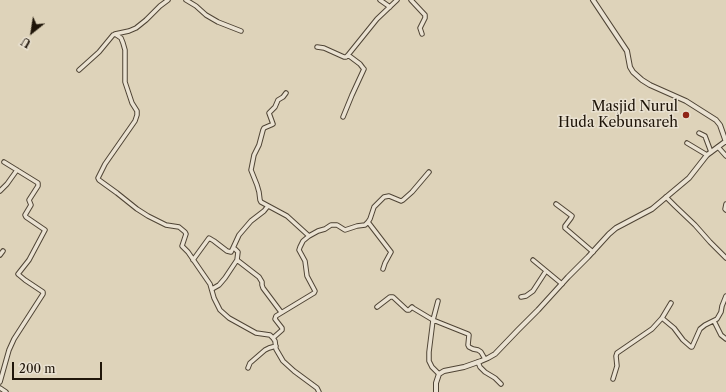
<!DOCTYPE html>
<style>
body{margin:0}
#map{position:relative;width:726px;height:392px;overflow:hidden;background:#ded3ba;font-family:"Libre Caslon Text",serif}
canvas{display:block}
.north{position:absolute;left:12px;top:12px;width:40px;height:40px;-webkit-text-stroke:3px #eae2d2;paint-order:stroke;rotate:210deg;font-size:11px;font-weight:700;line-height:16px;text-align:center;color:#1f1509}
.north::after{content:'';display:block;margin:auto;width:14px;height:18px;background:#1f1509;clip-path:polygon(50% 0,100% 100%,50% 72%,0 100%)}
.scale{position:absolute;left:12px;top:362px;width:90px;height:18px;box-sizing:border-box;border:2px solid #1f1509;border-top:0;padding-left:5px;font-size:12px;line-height:14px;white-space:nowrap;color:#1f1509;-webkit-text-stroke:3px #eae2d2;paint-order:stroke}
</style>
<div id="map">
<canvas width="726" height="392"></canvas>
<div class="north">U</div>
<div class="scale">200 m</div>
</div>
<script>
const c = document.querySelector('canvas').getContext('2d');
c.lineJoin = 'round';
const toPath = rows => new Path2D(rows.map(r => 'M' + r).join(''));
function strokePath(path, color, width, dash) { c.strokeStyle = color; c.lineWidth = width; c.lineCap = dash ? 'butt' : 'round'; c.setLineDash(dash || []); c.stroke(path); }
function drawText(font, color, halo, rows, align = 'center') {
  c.font = font + ' "Libre Caslon Text",serif'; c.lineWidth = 3; c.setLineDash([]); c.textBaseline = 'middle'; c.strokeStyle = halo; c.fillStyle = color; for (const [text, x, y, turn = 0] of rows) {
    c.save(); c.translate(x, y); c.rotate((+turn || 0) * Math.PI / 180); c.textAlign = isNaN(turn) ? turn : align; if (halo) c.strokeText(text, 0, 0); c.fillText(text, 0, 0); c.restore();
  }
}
const minor = toPath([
 [186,0,196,6,206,15,218,22,241,31],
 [380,0,390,7],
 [411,0,425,15,425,18,420,28,422,34],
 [115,34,129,31,136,28,146,20,160,6,168,0],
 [317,47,324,48,344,57,346,57,348,55],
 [79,70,99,52,113,35,115,34,121,38,123,43,125,50,125,82,132,103,137,111,137,115,135,121,105,164,98,178,99,180,117,193,137,209,148,216,166,225,179,227,185,232,186,234,182,246,188,252,201,271,210,284,214,298,220,310,229,318,256,333,270,335,273,338,275,341,276,349,283,361,294,371,317,388,319,392],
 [286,93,283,97,278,100,275,107,269,113,273,124,271,125,264,128,263,130,259,145,254,155,251,170,257,185,259,192,260,200,261,202,287,216,309,236],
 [343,117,352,95,364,69,363,68,360,64,348,55,377,19,397,0],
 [699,133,705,136,711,152],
 [687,143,707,155],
 [718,147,726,156],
 [0,191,7,184,17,170],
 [666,197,675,206,695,225,710,242,726,258],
 [556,204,572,216,571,218,565,226,565,228,593,252],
 [726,204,725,209,726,210],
 [368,222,391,252,385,263,383,269],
 [233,248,239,235,251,221,264,211,268,206],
 [0,255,3,251],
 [193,260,209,238,214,241,227,251,231,252,233,248,235,249,238,252,237,260,259,277,262,282,262,285,263,288,281,312],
 [533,260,562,284],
 [212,289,219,285,225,278,237,260],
 [521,297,526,296,533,291,546,271],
 [438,301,433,320,429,352,429,361,432,367,439,374],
 [671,303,662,318,674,328,683,340,691,347,692,347,700,329,705,325,717,319,721,312,722,306,726,296],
 [377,307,390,297,393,297,407,310,409,310,412,307,413,308,433,320,468,334,469,335,468,345,469,347,473,349,478,350,481,352,485,359],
 [714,321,721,335,726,339],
 [273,338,282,330,282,328,275,319,276,316,314,293,315,291,307,276,305,261,299,250,300,247,303,241,309,236,318,231,325,229,331,225,337,225,345,230,357,226,365,225,368,222,370,219,374,207,384,197,389,196,401,201,403,200,412,192,429,172],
 [478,362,480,367,485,372,495,378,501,384],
 [248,368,250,363,265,350,269,348,276,346],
 [613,379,617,366,616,356,617,353,652,329,662,318],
 [0,382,9,350,14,339,43,294,43,292,25,280,19,275,18,274,29,260,45,230,26,217,25,215,31,205,29,200,38,186,38,183,4,162],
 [0,388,6,392]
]);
const tertiary = toPath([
 [593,0,627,51,630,67,633,72,642,80,650,85,686,101,716,120,720,125,726,142],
 [436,392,436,383,439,374,444,371,464,367,481,361,488,358,495,354,518,330,538,310,568,277,588,257,609,234,616,228,652,209,689,178,707,155,726,141]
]);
strokePath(minor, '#4f4435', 5.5);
strokePath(tertiary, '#4f4435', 6);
strokePath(minor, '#eae2d2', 3.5);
strokePath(tertiary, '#eae2d2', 4);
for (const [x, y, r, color] of [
 [686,115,4,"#8f2418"]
]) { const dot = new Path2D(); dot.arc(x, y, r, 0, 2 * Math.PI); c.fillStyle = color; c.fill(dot); strokePath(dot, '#eae2d2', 1.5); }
drawText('14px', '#1f1509', '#eae2d2', [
 ["Masjid Nurul",678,107],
 ["Huda Kebunsareh",678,123]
], 'right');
</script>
